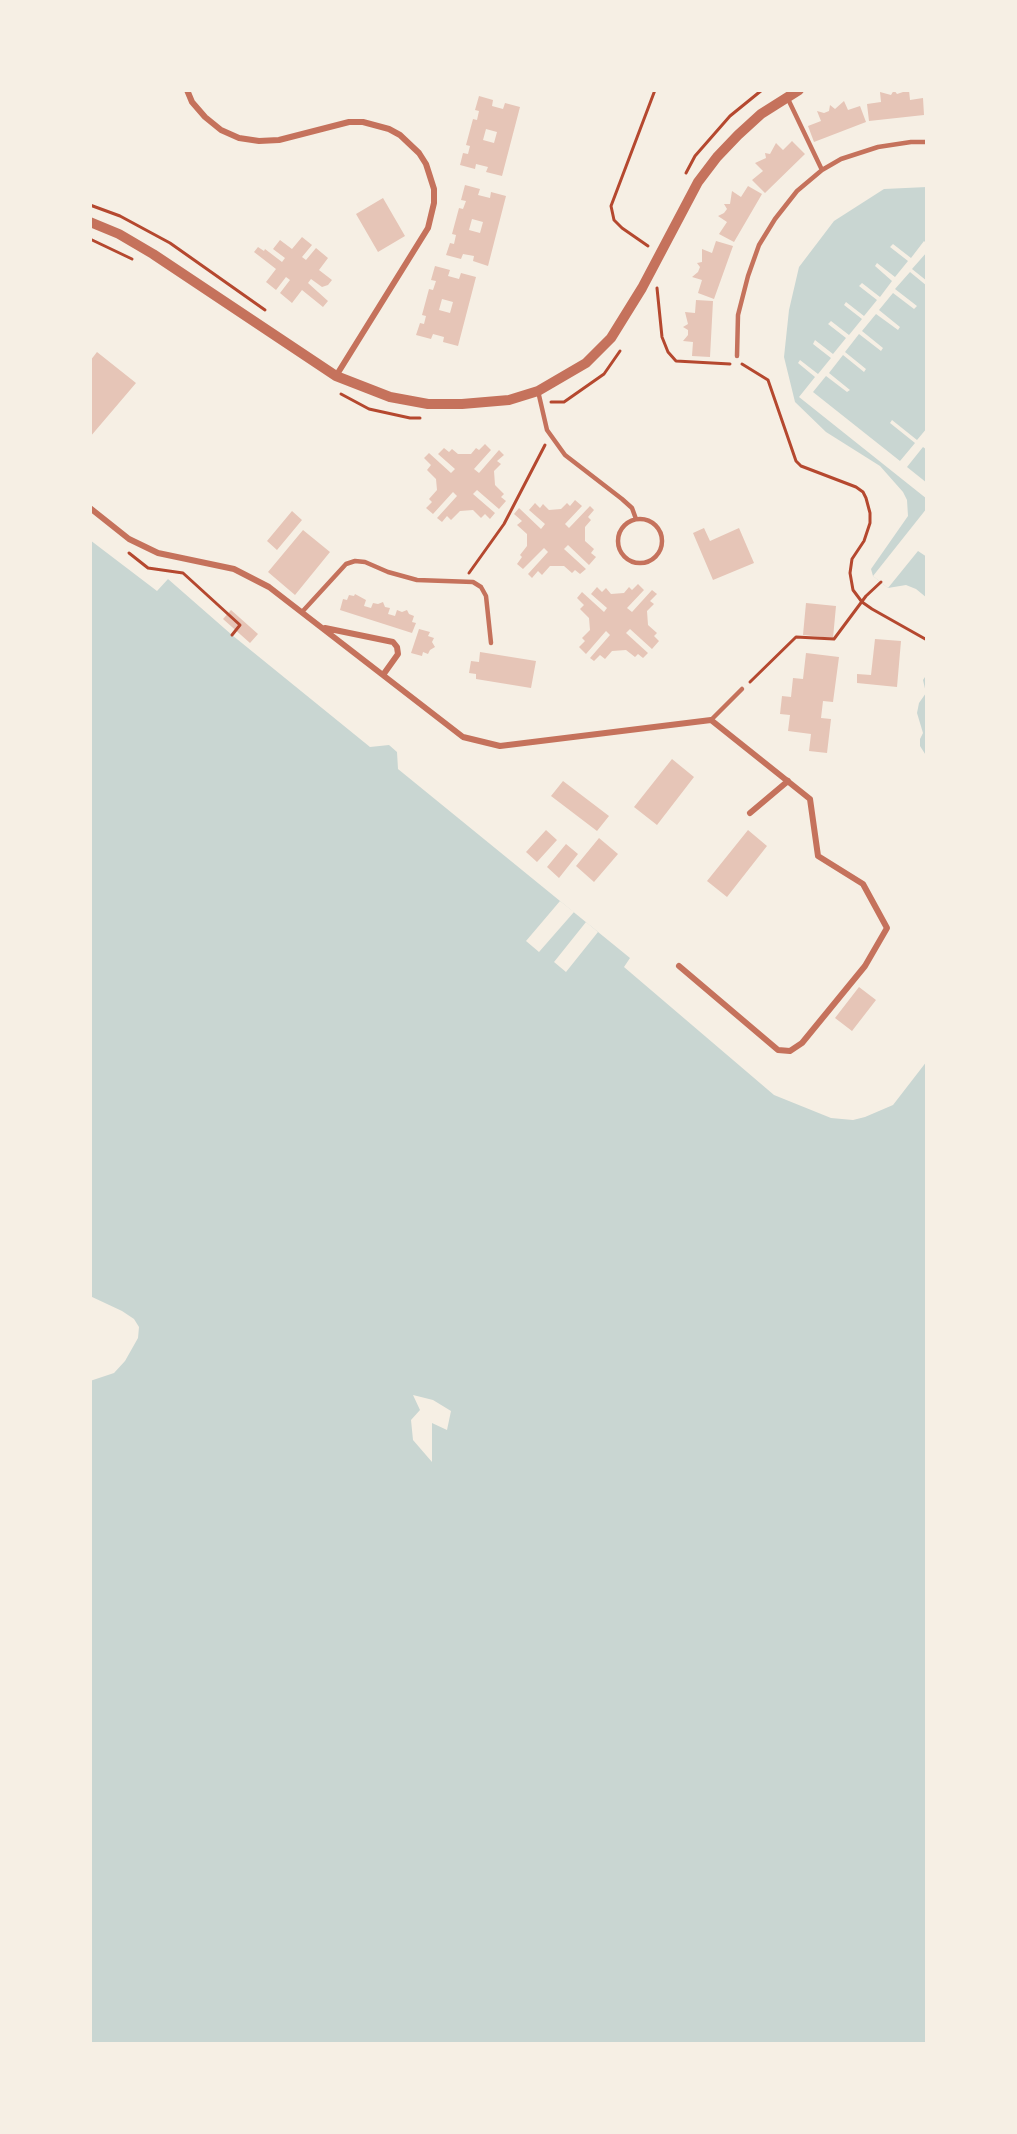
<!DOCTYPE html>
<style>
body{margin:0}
#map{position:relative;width:1017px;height:2134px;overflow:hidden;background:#f6efe4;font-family:"Noto Sans",sans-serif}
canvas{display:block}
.frame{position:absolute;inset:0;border:92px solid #f6efe4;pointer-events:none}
</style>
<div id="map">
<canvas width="1017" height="2134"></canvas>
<div class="frame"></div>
</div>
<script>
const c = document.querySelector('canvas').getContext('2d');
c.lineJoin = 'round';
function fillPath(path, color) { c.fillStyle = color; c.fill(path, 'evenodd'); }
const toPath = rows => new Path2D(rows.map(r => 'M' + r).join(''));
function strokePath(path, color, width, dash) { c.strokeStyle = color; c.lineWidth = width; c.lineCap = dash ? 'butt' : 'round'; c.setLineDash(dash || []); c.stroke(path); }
fillPath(toPath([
 [927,187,927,598,916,589,906,585,888,588,873,576,871,569,908,516,907,500,903,492,880,466,826,432,795,402,784,357,789,310,799,267,834,221,884,189],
 [90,540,157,591,168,579,232,635,370,747,389,745,397,752,398,769,630,958,624,967,774,1095,831,1118,853,1120,865,1117,893,1105,927,1061,927,2044,90,2044,90,1381,114,1373,125,1361,138,1338,139,1327,134,1319,122,1311,90,1296],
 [413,1395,433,1400,451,1411,447,1430,432,1423,432,1462,413,1440,411,1420,420,1410],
 [927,674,927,757,920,746,920,739,923,733,917,713,919,703,926,693,923,680]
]), '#c9d6d2');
fillPath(toPath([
 [924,241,927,244,927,252,912,269,927,281,927,286,910,272,895,289,917,306,914,309,893,293,879,310,900,327,898,330,876,314,862,331,883,348,881,351,859,334,845,352,866,369,864,372,843,355,829,373,850,390,847,392,826,376,813,392,900,461,915,443,890,423,892,420,917,440,927,428,927,450,923,447,907,467,927,483,927,499,799,397,815,377,798,363,800,360,818,374,831,358,813,344,815,340,833,354,846,338,828,324,831,321,849,335,862,319,844,305,846,302,864,316,877,300,859,286,862,283,880,297,892,281,875,266,877,263,895,277,908,261,890,247,893,244,911,258],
 [927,508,927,557,918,551,888,588,873,576],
 [560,901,574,912,539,952,526,941],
 [586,922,598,932,566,972,554,962]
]), '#f6efe4');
fillPath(toPath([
 [894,90,897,94,909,90,910,100,923,98,924,115,869,121,867,104,881,102,880,92,891,95],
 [479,96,493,100,492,106,503,109,505,103,520,107,502,176,486,172,488,167,476,164,475,169,460,165,463,153,468,154,470,146,466,145,473,119,477,120,479,111,475,110],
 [486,129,497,132,494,143,483,140],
 [844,101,848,110,860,106,866,122,814,142,808,126,821,121,817,111,824,113,829,111,830,105,835,109],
 [792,141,805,154,765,193,752,180,763,171,755,163,766,158,765,153,770,154,776,143,783,150],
 [465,185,480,189,478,195,490,198,491,192,506,196,488,266,473,261,474,256,463,254,461,259,446,255,450,243,454,244,456,235,452,234,459,208,463,209,466,201,461,200],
 [472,219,483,222,480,233,469,230],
 [748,186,762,194,734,242,719,234,727,222,718,216,724,213,727,209,724,204,730,204,732,191,741,197],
 [383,198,405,236,378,252,356,214],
 [302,237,312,245,302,257,306,260,316,248,328,258,319,270,332,280,328,285,322,287,311,279,308,283,328,301,323,307,302,290,292,303,280,293,290,280,286,277,276,290,266,282,276,269,254,252,258,247,264,251,265,249,282,262,285,258,273,249,280,240,292,249],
 [716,241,733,246,714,299,698,293,702,280,692,277,698,272,700,267,697,263,702,262,702,249,712,253],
 [435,266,450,270,448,276,459,279,461,273,476,277,458,346,443,342,444,337,433,334,431,339,416,335,420,323,424,324,426,316,422,315,429,289,433,290,436,281,431,280],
 [442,299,453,302,450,313,439,310],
 [696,300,713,301,710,357,692,356,693,342,683,341,688,335,688,330,683,327,688,324,685,312,695,313],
 [97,352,136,383,90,437,90,361],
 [485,444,491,450,474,469,479,473,499,450,504,455,497,461,501,464,494,471,495,485,504,494,501,497,506,501,499,509,477,490,473,494,495,513,490,519,485,514,481,518,473,510,460,511,451,520,447,516,442,522,437,518,457,496,453,492,433,514,426,508,432,502,429,499,437,490,436,479,427,470,431,465,424,458,429,453,451,473,455,469,438,454,444,448,449,452,452,449,458,454,471,454,476,448,479,450],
 [575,500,582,506,565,524,569,528,590,506,594,510,588,517,591,520,585,527,585,541,594,549,591,553,596,557,589,565,568,545,564,549,586,569,580,574,575,570,572,573,564,566,550,566,542,575,538,571,532,578,528,574,548,552,544,548,523,569,517,564,522,557,520,555,527,546,527,534,517,525,522,521,514,514,519,508,541,529,545,524,529,510,535,503,540,508,543,504,549,510,561,509,567,503,570,506],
 [292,511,302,520,277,550,267,541],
 [704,528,710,541,739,528,754,563,713,580,693,533],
 [303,530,330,552,295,595,268,572],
 [638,584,644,590,627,608,632,612,652,590,657,594,650,601,654,604,647,611,648,625,657,633,654,636,659,641,652,649,630,629,626,633,648,653,643,658,638,654,635,657,626,650,612,651,605,659,600,655,594,661,590,658,610,635,606,631,586,654,579,647,585,641,582,638,590,630,589,618,580,609,584,605,577,598,582,592,604,612,607,608,591,594,597,587,602,592,606,588,611,594,624,593,629,587,632,590],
 [355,594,366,600,364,606,371,608,373,603,378,604,383,602,385,607,390,608,388,614,395,616,397,610,402,612,407,610,409,614,414,616,412,622,416,623,412,633,340,610,343,599,347,600,349,595,354,596],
 [806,603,836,606,833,638,803,635],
 [231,610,258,634,250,643,223,619],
 [419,629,430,632,428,636,434,638,432,642,435,647,430,650,428,654,423,652,422,656,411,653],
 [875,639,901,641,897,687,857,683,857,674,871,675],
 [480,652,536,661,531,688,476,679,476,674,469,673,471,661,479,662],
 [806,653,839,657,833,702,823,701,821,718,831,719,827,753,809,751,811,734,788,731,790,715,780,714,782,696,791,697,793,678,803,679],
 [672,759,694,777,657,825,634,807],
 [563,781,609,816,597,831,551,796],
 [546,830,557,840,537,862,526,852],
 [748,830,767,846,727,897,707,881],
 [599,838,618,854,594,882,576,866],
 [566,844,578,854,559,878,547,867],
 [859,987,876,1000,852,1031,835,1018]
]), '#e6c5b7');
strokePath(toPath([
 [686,173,695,156,730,116,762,90],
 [90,205,120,216,170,243,265,310],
 [90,239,132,259],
 [648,246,622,228,614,220,611,206,655,90],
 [657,288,662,337,668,352,676,361,730,364],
 [742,364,768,380,796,461,801,466,856,487,863,492,866,498,870,513,870,523,864,541,852,559,850,573,853,590,862,602,872,609,927,640],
 [341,394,369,409,410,418,420,418],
 [551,402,564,402,604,374,620,351],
 [129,553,148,568,183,573,240,625,232,635],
 [469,573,504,524,545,445],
 [750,682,796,637,834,639,866,596,881,582]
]), '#b5482f', 3);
strokePath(toPath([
 [788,99,822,170,841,159,878,147,911,142,927,142],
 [737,356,738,315,748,276,759,245,775,219,797,191,822,170],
 [538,391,547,430,565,455,622,499,632,508,636,519],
 '618 541a22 22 0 1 1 44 0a22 22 0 1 1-44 0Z',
 [302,612,346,564,355,561,365,562,388,572,417,580,473,582,481,587,486,596,491,643],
 [711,720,742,689]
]), '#c5725c', 4.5);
strokePath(toPath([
 [187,90,192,102,205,117,221,130,239,138,259,141,279,140,349,122,363,122,389,129,400,135,419,153,426,164,434,189,434,203,428,228,336,376],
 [90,508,129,539,158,553,234,569,269,587,463,737,500,746,711,720,810,799,818,856,863,884,887,928,865,966,802,1043,790,1051,778,1050,679,966],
 [325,628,393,642,397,647,398,654,383,675],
 [750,813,788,781]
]), '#c5725c', 6);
strokePath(toPath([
 [90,222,119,234,153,254,336,376,390,397,428,404,462,404,509,400,538,391,586,363,611,338,642,288,698,182,717,157,738,135,761,114,799,90]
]), '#c5725c', 10);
</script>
